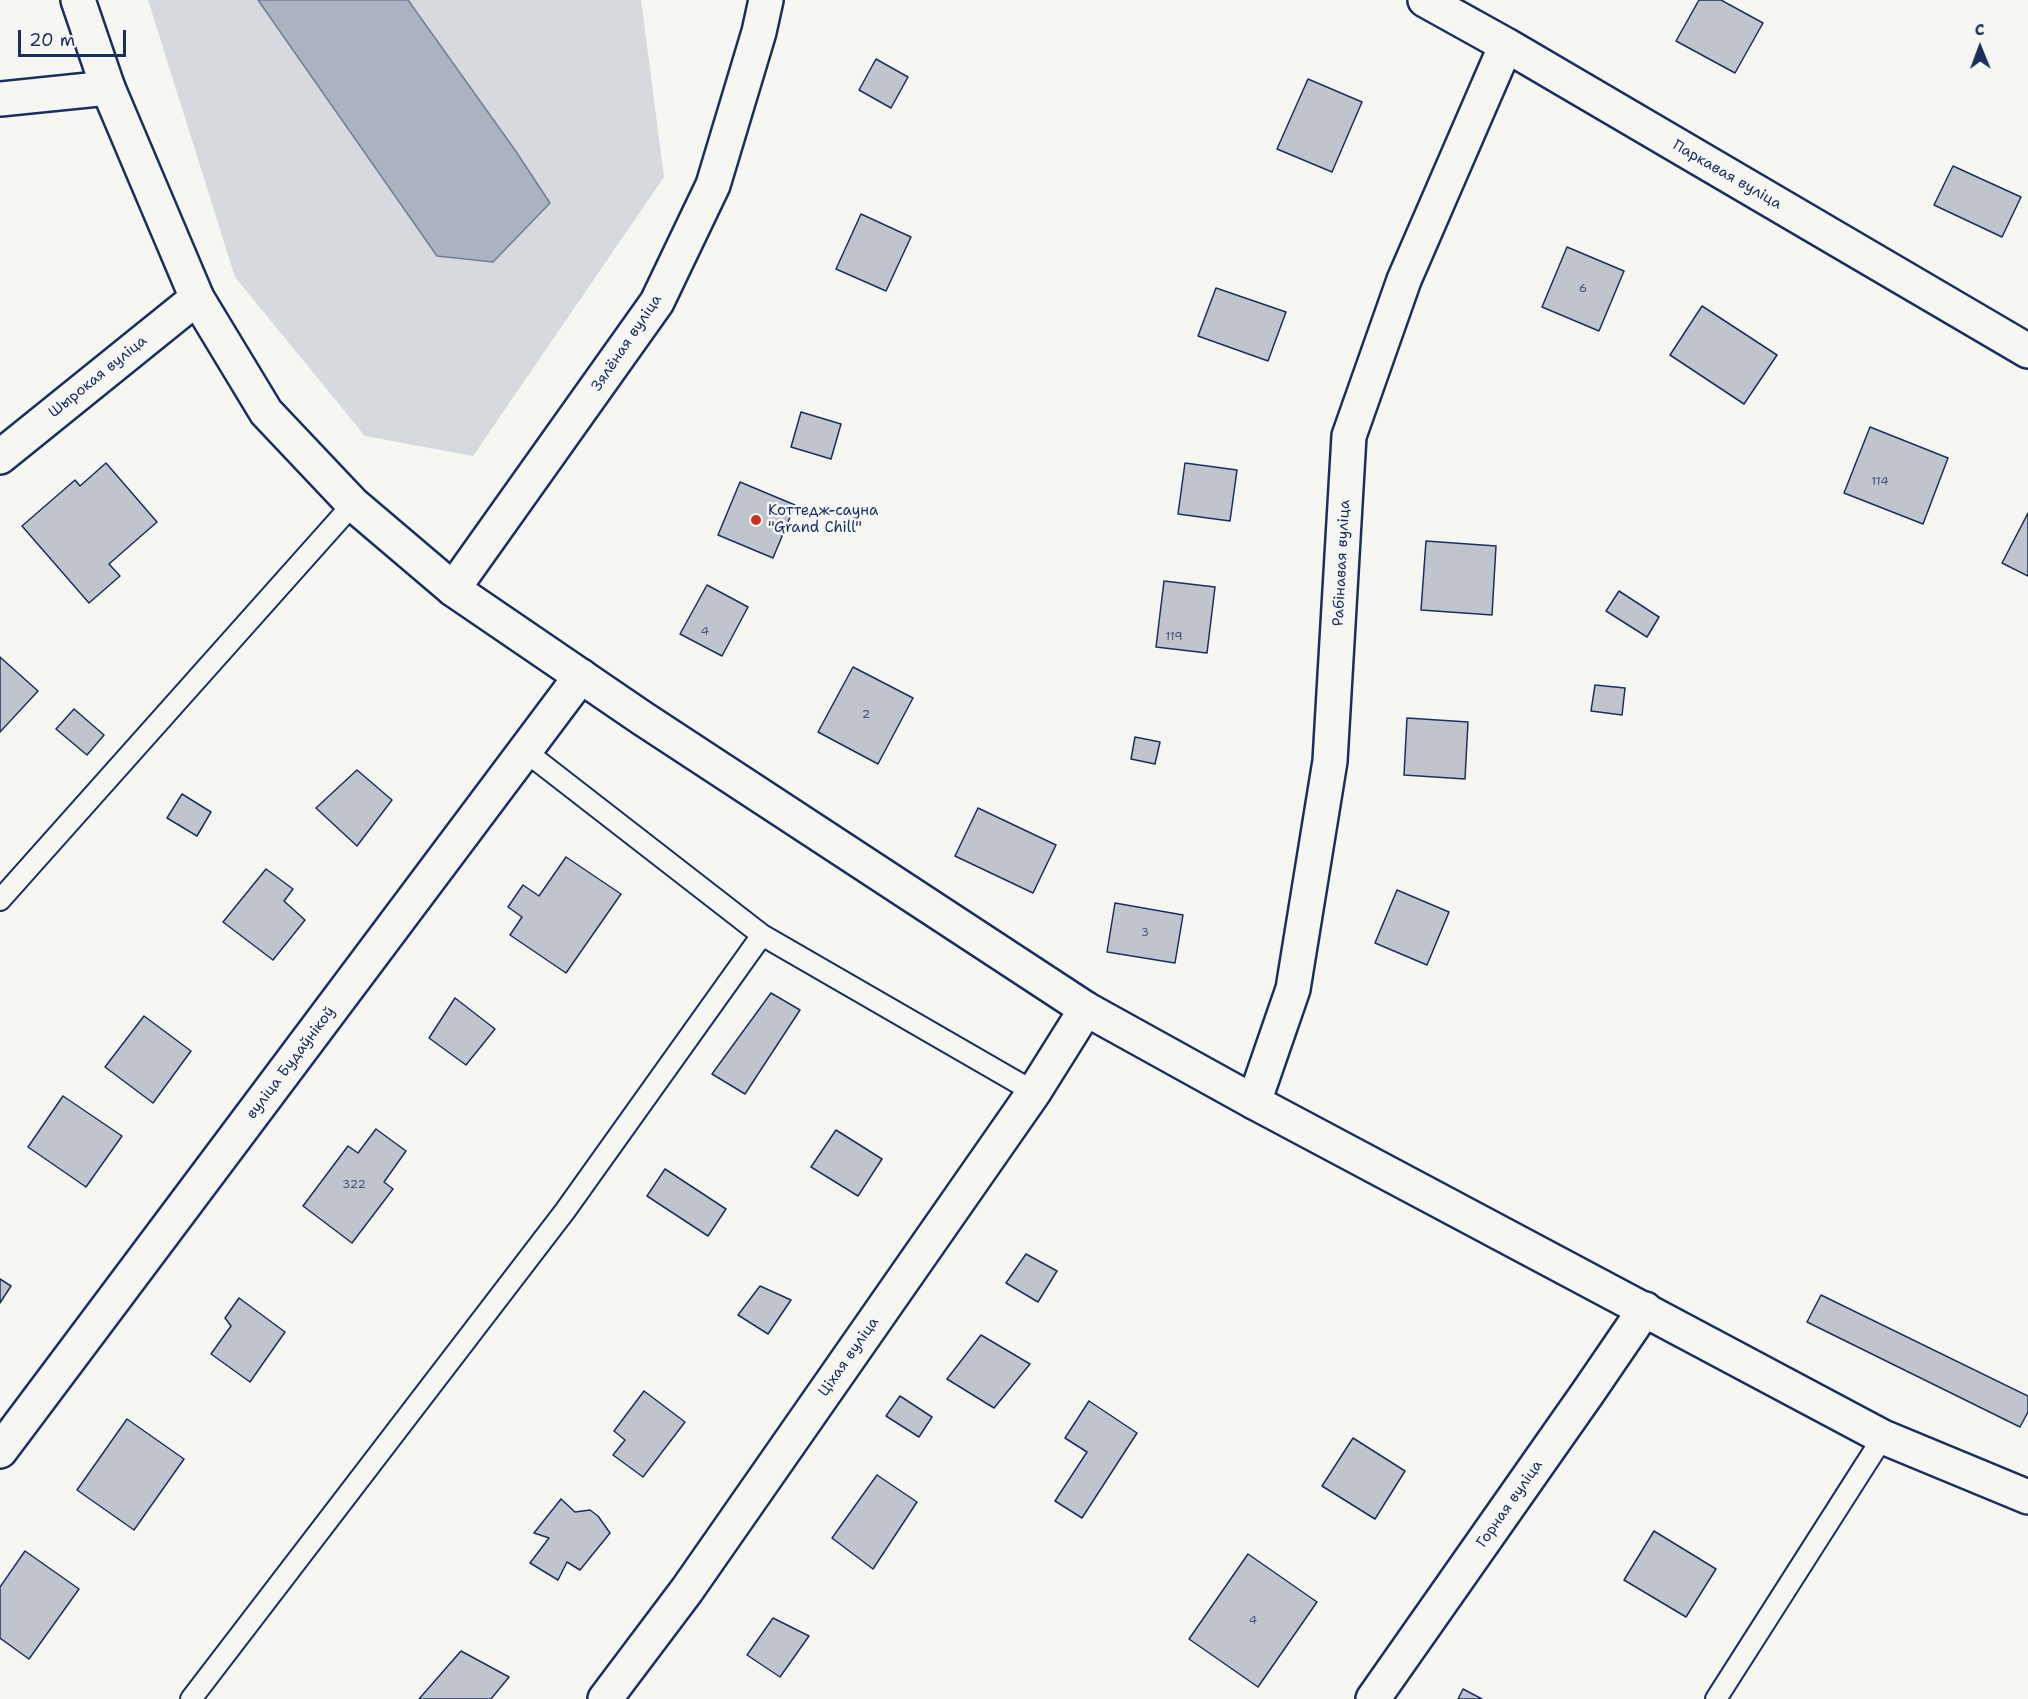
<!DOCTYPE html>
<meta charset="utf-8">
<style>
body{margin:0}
#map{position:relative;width:2028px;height:1699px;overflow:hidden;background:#f6f6f2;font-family:"Shantell Sans",sans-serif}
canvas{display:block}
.north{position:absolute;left:1950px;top:18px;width:60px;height:60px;-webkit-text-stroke:4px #f6f6f2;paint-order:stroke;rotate:359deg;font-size:16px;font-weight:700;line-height:24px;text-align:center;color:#1b2f5e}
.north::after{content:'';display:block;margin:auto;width:21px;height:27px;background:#1b2f5e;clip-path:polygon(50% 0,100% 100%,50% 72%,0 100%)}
.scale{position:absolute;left:18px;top:30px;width:108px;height:27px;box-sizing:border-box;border:3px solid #1b2f5e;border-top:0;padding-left:8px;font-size:18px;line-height:21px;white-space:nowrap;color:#1b2f5e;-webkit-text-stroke:4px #f6f6f2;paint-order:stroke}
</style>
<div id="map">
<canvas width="2028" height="1699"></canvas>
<div class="north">С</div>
<div class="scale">20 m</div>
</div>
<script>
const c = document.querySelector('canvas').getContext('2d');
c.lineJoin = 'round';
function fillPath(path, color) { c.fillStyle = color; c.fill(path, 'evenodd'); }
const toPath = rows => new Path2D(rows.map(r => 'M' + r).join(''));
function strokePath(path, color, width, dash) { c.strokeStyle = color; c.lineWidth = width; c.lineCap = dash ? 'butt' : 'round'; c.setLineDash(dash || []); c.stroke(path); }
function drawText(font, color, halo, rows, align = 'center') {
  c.font = font + ' "Shantell Sans",sans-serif'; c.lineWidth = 5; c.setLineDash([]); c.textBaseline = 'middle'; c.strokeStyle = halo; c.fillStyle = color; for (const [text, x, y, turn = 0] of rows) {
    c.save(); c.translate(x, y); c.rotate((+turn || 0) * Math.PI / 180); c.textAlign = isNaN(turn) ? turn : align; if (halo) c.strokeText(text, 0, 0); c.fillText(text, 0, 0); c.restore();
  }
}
fillPath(toPath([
 [148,0,641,0,664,177,473,456,365,436,235,277]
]), '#d6d9dd');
const water = toPath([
 [258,0,408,0,515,150,550,203,493,262,437,256,258,0]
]);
fillPath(water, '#abb2c0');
strokePath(water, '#717e99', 1.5);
const building = toPath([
 [1699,0,1721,0,1763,23,1735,73,1676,41,1699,0],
 [876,59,908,77,891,108,859,90,876,59],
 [1308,79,1362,102,1332,172,1277,149,1308,79],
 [1953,166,2021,197,2002,237,1934,205,1953,166],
 [861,214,911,237,886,291,836,269,861,214],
 [1567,247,1624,271,1599,331,1542,307,1567,247],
 [1216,288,1286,312,1268,361,1198,336,1216,288],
 [1702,306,1777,355,1744,404,1670,355,1702,306],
 [801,412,841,424,831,459,791,447,801,412],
 [1870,427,1948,458,1923,524,1844,493,1870,427],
 [106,463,157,522,109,564,120,576,89,603,22,526,75,480,80,486,106,463],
 [1185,463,1237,470,1230,521,1178,514,1185,463],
 [740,482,795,505,773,558,718,535,740,482],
 [2028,513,2028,576,2002,563,2028,513],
 [1426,541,1496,546,1492,615,1421,610,1426,541],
 [1164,581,1215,587,1207,653,1156,647,1164,581],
 [707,585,748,607,722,656,680,634,707,585],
 [1619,591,1659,617,1647,637,1606,611,1619,591],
 [0,657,38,691,0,732,0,657],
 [853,667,913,698,878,764,818,732,853,667],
 [1595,685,1625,688,1622,715,1591,711,1595,685],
 [74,709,104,735,87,755,56,729,74,709],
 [1407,718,1468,722,1465,779,1404,775,1407,718],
 [1135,737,1160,742,1155,764,1131,759,1135,737],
 [357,770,392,800,357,846,316,808,357,770],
 [182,794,211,812,197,836,167,818,182,794],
 [978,808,1056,845,1033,893,955,856,978,808],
 [566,857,621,894,566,973,510,935,522,917,508,907,523,885,539,896,566,857],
 [266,869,293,889,284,901,305,920,273,960,223,922,266,869],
 [1397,890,1449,912,1427,965,1375,943,1397,890],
 [1115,903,1183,915,1175,963,1107,952,1115,903],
 [771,993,800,1010,745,1094,712,1074,771,993],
 [455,998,495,1029,466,1065,429,1038,455,998],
 [144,1016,191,1051,153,1103,105,1067,144,1016],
 [63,1096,122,1136,86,1187,28,1147,63,1096],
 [376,1129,406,1151,384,1182,393,1189,352,1243,303,1206,348,1146,358,1153,376,1129],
 [836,1130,882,1159,858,1196,811,1167,836,1130],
 [665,1169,726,1209,708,1236,647,1196,665,1169],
 [1026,1254,1057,1271,1038,1302,1006,1283,1026,1254],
 [0,1279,11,1286,0,1303,0,1279],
 [760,1286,791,1300,768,1334,738,1315,760,1286],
 [1821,1295,2028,1396,2028,1412,2020,1427,1807,1322,1821,1295],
 [239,1298,285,1332,250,1382,211,1354,231,1326,225,1318,239,1298],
 [981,1335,1030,1364,994,1408,947,1379,981,1335],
 [644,1391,685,1422,643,1477,613,1455,625,1440,614,1431,644,1391],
 [900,1396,932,1417,919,1437,886,1416,900,1396],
 [1089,1401,1137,1433,1082,1518,1055,1501,1087,1452,1065,1438,1089,1401],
 [127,1419,184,1459,134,1530,77,1490,127,1419],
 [1353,1438,1405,1471,1375,1519,1322,1486,1353,1438],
 [877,1475,917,1502,873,1569,832,1538,877,1475],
 [561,1499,575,1512,590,1510,598,1516,610,1533,580,1570,567,1562,558,1580,530,1563,549,1538,534,1533,561,1499],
 [1654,1531,1716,1569,1686,1617,1624,1580,1654,1531],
 [25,1551,79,1589,29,1659,0,1638,0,1587,25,1551],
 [1248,1554,1317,1602,1258,1687,1189,1639,1248,1554],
 [773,1618,809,1636,780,1677,747,1655,773,1618],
 [461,1651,509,1677,491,1699,419,1699,461,1651],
 [1463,1689,1482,1699,1458,1699,1463,1689]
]);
fillPath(building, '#c0c4cd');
strokePath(building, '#1b2f5e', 1.5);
const lane = toPath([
 [525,751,762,935,1034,1092],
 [0,900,353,504],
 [191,1699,565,1211,762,935],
 [1716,1699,1883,1437]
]);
const street = toPath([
 [1425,0,1506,45,2028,351],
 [0,99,108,88],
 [0,457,197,298],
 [453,589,657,302,713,185,759,32,766,0],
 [1254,1102,1293,989,1330,761,1349,436,1404,280,1506,45],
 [0,1451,581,676],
 [605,1699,687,1590,1034,1092,1086,1009],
 [1373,1699,1589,1391,1645,1309]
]);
const secondary = toPath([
 [78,0,108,88,197,298,266,412,353,504,453,589,642,718,1086,1009,1254,1102,1883,1437,2028,1497]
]);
strokePath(lane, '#1b2f5e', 24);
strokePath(street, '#1b2f5e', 38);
strokePath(secondary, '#1b2f5e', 38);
strokePath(lane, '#f6f6f2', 20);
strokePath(street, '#f6f6f2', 33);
strokePath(secondary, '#f6f6f2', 33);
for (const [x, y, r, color] of [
 [756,520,6,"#c8321e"]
]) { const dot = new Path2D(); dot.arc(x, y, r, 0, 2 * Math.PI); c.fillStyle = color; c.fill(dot); strokePath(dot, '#f6f6f2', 2); }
drawText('12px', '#44547a', null, [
 ["6",1583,289],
 ["114",1880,482],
 ["4",705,632],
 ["119",1174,637],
 ["2",866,715],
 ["3",1145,933],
 ["322",354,1185],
 ["4",1253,1621]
]);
drawText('15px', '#1b2f5e', '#f6f6f2', [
 ["Паркавая вуліца",1727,175,30],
 ["Зялёная вуліца",627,343,-56],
 ["Шырокая вуліца",98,377,-39],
 ["Рабінавая вуліца",1342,563,-87],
 ["вуліца Будаўнікоў",291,1063,-53],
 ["Ціхая вуліца",849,1357,-55],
 ["Горная вуліца",1510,1504,-55]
]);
drawText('15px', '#1b2f5e', '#f6f6f2', [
 ["Коттедж-сауна",768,511],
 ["\"Grand Chill\"",768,528]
], 'left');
</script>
